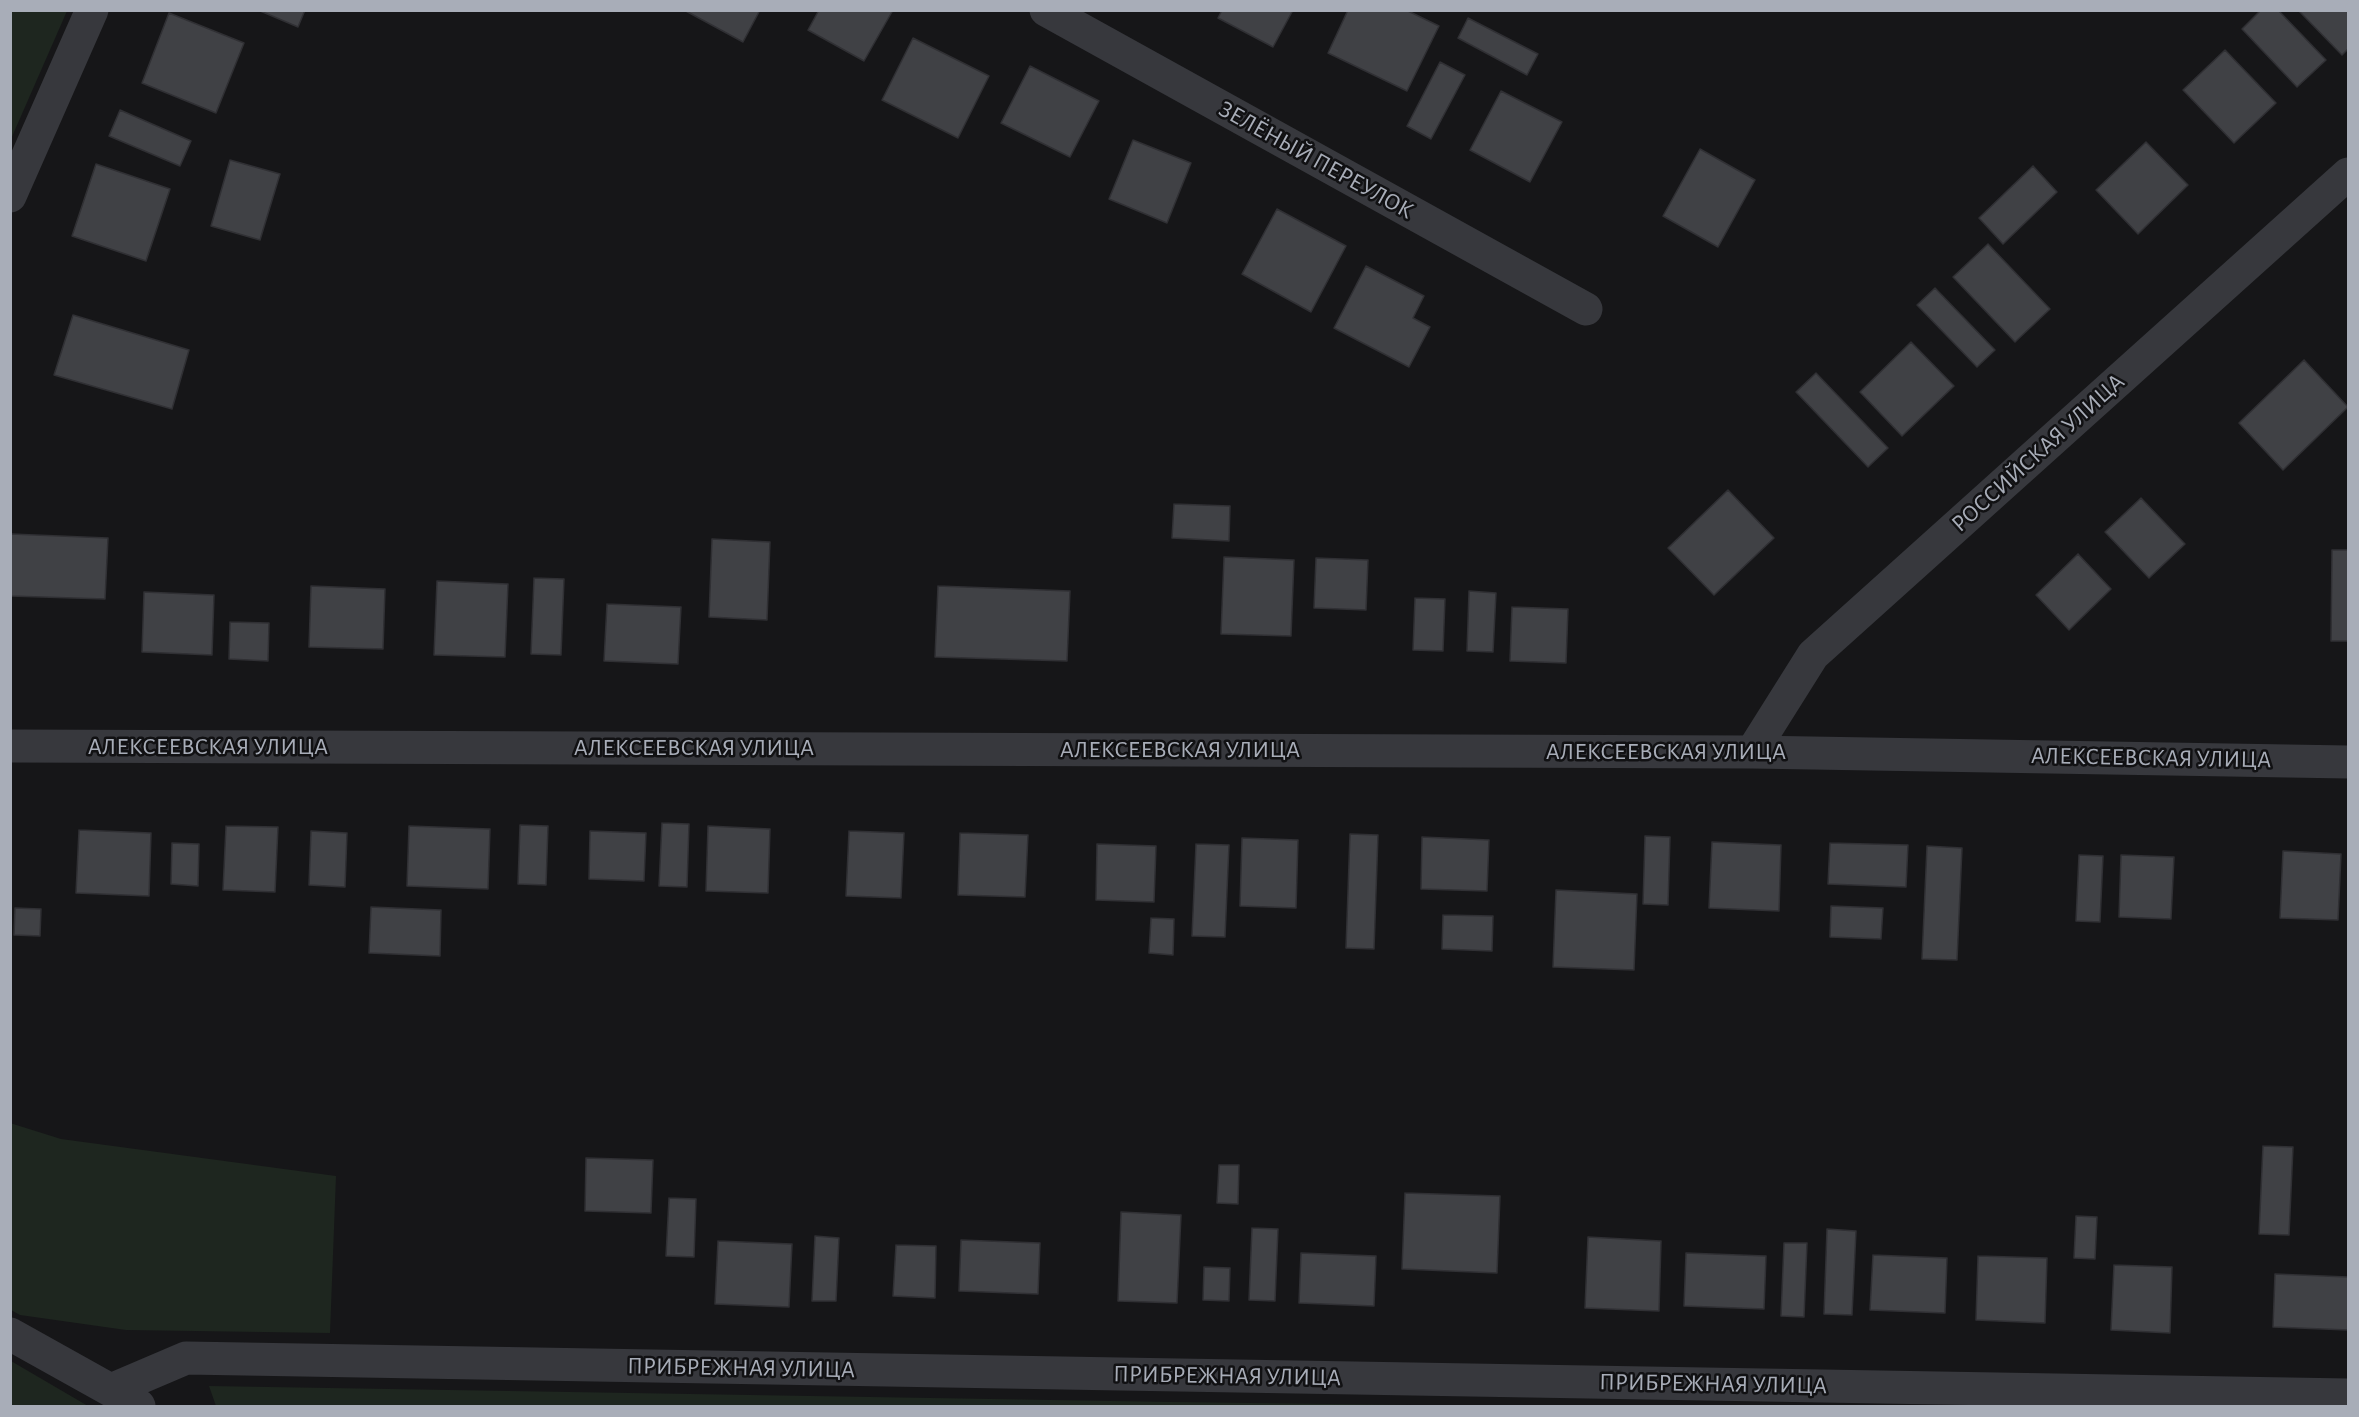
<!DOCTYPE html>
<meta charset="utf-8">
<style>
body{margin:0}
#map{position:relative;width:2359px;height:1417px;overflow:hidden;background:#161618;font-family:"Alegreya Sans",sans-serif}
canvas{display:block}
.frame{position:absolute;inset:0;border:12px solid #a8adb8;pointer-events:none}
</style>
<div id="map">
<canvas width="2359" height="1417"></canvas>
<div class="frame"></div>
</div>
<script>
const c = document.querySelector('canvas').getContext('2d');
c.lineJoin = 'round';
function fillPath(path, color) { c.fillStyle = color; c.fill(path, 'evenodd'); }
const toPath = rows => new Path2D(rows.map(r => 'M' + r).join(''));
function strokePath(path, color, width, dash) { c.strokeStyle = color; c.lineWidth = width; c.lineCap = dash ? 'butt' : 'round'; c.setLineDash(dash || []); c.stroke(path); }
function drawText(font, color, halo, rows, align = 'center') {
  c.font = font + ' "Alegreya Sans",sans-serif'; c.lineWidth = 5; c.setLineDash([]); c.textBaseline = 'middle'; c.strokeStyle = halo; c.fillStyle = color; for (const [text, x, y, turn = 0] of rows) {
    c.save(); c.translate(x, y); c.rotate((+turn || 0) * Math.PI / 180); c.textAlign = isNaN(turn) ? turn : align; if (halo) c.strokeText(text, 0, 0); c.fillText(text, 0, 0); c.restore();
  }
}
fillPath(toPath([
 [11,10,67,11,11,139,10,11],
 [10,1123,61,1139,336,1176,330,1333,126,1330,20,1315,11,1310],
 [10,1361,11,1361,88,1406,11,1406],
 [209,1386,1172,1402,1491,1406,216,1406]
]), '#1e261f');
const building = toPath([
 [258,10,305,10,298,27,258,10],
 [684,10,760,10,743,42,684,10],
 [819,10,893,10,864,61,808,30,819,10],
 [1222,10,1293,10,1273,47,1218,18,1222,10],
 [1348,10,1406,10,1439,26,1407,91,1328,53,1348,10],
 [2261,10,2278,10,2326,60,2297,87,2242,29,2261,10],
 [2298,10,2348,10,2348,49,2342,55,2298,10],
 [169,13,244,43,216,113,142,83,169,13],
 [1468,18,1538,54,1527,75,1458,38,1468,18],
 [913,38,989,76,958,138,882,100,913,38],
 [2225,50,2276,103,2234,143,2183,90,2225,50],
 [1440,62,1465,75,1431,139,1407,126,1440,62],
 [1030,66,1099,101,1070,157,1001,123,1030,66],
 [1501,91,1562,122,1530,182,1470,150,1501,91],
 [120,110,191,141,180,166,109,136,120,110],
 [1133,140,1191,163,1167,223,1109,199,1133,140],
 [2146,142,2188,185,2138,234,2096,190,2146,142],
 [1700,149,1755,180,1718,247,1663,216,1700,149],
 [230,160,280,174,260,240,211,226,230,160],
 [96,164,170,189,146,261,72,236,96,164],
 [2033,166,2057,192,2003,244,1979,218,2033,166],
 [1277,209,1346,246,1311,312,1242,274,1277,209],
 [1988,244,2050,309,2015,342,1953,277,1988,244],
 [1366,266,1424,296,1413,318,1430,327,1409,367,1334,328,1366,266],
 [1935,288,1995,350,1977,367,1917,305,1935,288],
 [73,315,189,350,172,409,54,375,73,315],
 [1911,342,1954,386,1902,436,1860,392,1911,342],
 [2304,360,2348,407,2283,470,2239,423,2304,360],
 [1816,373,1888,448,1868,467,1796,392,1816,373],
 [1728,490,1774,538,1714,595,1668,548,1728,490],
 [2141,498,2185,544,2149,578,2105,532,2141,498],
 [1174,504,1230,506,1229,541,1172,538,1174,504],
 [11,534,108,538,105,599,10,596,11,534],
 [712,539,770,542,767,620,709,617,712,539],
 [2332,550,2348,550,2348,641,2331,641,2332,550],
 [2078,554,2111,589,2069,630,2036,595,2078,554],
 [1224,557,1294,560,1291,636,1221,634,1224,557],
 [1316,558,1368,560,1366,610,1314,608,1316,558],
 [534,578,564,579,561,655,531,654,534,578],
 [437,581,508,584,505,657,434,655,437,581],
 [311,586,385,589,383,649,309,647,311,586],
 [938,586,1070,591,1067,661,935,657,938,586],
 [1469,591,1496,593,1493,652,1467,651,1469,591],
 [144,592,214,595,212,655,142,652,144,592],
 [1415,598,1445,599,1443,651,1413,650,1415,598],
 [607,604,681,607,678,664,604,661,607,604],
 [1512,607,1568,609,1566,663,1510,661,1512,607],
 [230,622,269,623,268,661,229,659,230,622],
 [662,823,689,824,687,887,659,886,662,823],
 [520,825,548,826,546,885,518,884,520,825],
 [226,826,278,827,275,892,223,890,226,826],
 [409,826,490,829,488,889,407,886,409,826],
 [708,826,770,829,768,893,706,891,708,826],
 [79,830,151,833,149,896,76,893,79,830],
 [311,831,347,833,345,887,309,885,311,831],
 [590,831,646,833,644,881,589,879,590,831],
 [849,831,904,833,901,898,846,896,849,831],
 [960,833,1028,835,1025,897,958,895,960,833],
 [1350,834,1378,835,1374,949,1346,948,1350,834],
 [1645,836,1670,837,1668,905,1643,904,1645,836],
 [1422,837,1489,840,1487,891,1421,889,1422,837],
 [1242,838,1298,840,1296,908,1240,906,1242,838],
 [1712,842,1781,845,1779,911,1709,908,1712,842],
 [172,843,199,844,198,886,171,884,172,843],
 [1830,843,1908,845,1906,887,1828,884,1830,843],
 [1097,844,1156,846,1154,902,1096,900,1097,844],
 [1196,844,1229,845,1225,937,1192,936,1196,844],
 [1927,846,1962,848,1957,960,1922,959,1927,846],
 [2283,851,2341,854,2338,920,2280,918,2283,851],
 [2079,855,2103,856,2100,922,2076,921,2079,855],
 [2121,855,2174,857,2171,919,2119,917,2121,855],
 [1556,890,1637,894,1634,970,1553,967,1556,890],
 [1831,906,1883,908,1881,939,1830,937,1831,906],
 [371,907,441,910,440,956,369,953,371,907],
 [15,908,41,909,40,936,14,935,15,908],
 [1443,915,1493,916,1492,951,1442,949,1443,915],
 [1151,918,1174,919,1173,955,1149,953,1151,918],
 [2263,1146,2293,1147,2289,1235,2259,1234,2263,1146],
 [586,1158,653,1160,651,1213,585,1211,586,1158],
 [1219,1165,1239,1165,1238,1204,1217,1203,1219,1165],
 [1405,1193,1500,1196,1497,1273,1402,1269,1405,1193],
 [669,1198,696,1199,694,1257,666,1256,669,1198],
 [1121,1212,1181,1215,1177,1303,1118,1301,1121,1212],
 [2076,1216,2097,1217,2095,1259,2074,1258,2076,1216],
 [1252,1228,1278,1229,1275,1301,1249,1300,1252,1228],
 [1827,1229,1856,1231,1852,1315,1824,1314,1827,1229],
 [815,1236,839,1238,836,1301,812,1301,815,1236],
 [1588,1237,1661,1241,1659,1311,1585,1308,1588,1237],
 [961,1240,1040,1243,1038,1294,959,1291,961,1240],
 [718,1241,792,1244,789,1307,715,1304,718,1241],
 [1784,1243,1807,1243,1804,1317,1781,1316,1784,1243],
 [896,1245,936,1246,935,1298,893,1296,896,1245],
 [1301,1253,1376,1256,1374,1306,1299,1303,1301,1253],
 [1686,1253,1766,1256,1764,1309,1684,1306,1686,1253],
 [1873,1255,1947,1258,1945,1313,1870,1310,1873,1255],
 [1978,1256,2047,1258,2045,1323,1976,1320,1978,1256],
 [2114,1265,2172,1267,2170,1333,2111,1330,2114,1265],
 [1204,1267,1230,1268,1229,1301,1203,1300,1204,1267],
 [2275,1274,2348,1277,2348,1330,2273,1327,2275,1274]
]);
fillPath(building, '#404145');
strokePath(building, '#303034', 1.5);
strokePath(toPath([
 [1046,10,1586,309],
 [10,196,92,10],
 [10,746,1752,752,2348,762],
 [1752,752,1813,655,2348,174],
 [10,1334,139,1406],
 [111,1390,186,1358,2348,1395]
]), '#37383d', 33);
drawText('24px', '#a8adb8', '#111113', [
 ["ЗЕЛЁНЫЙ ПЕРЕУЛОК",1316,160,29],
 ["РОССИЙСКАЯ УЛИЦА",2038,453,-42],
 ["АЛЕКСЕЕВСКАЯ УЛИЦА",208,747],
 ["АЛЕКСЕЕВСКАЯ УЛИЦА",694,748],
 ["АЛЕКСЕЕВСКАЯ УЛИЦА",1180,750],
 ["АЛЕКСЕЕВСКАЯ УЛИЦА",1666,752],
 ["АЛЕКСЕЕВСКАЯ УЛИЦА",2151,758,1],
 ["ПРИБРЕЖНАЯ УЛИЦА",741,1368,1],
 ["ПРИБРЕЖНАЯ УЛИЦА",1227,1376,1],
 ["ПРИБРЕЖНАЯ УЛИЦА",1713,1384,1]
]);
</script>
